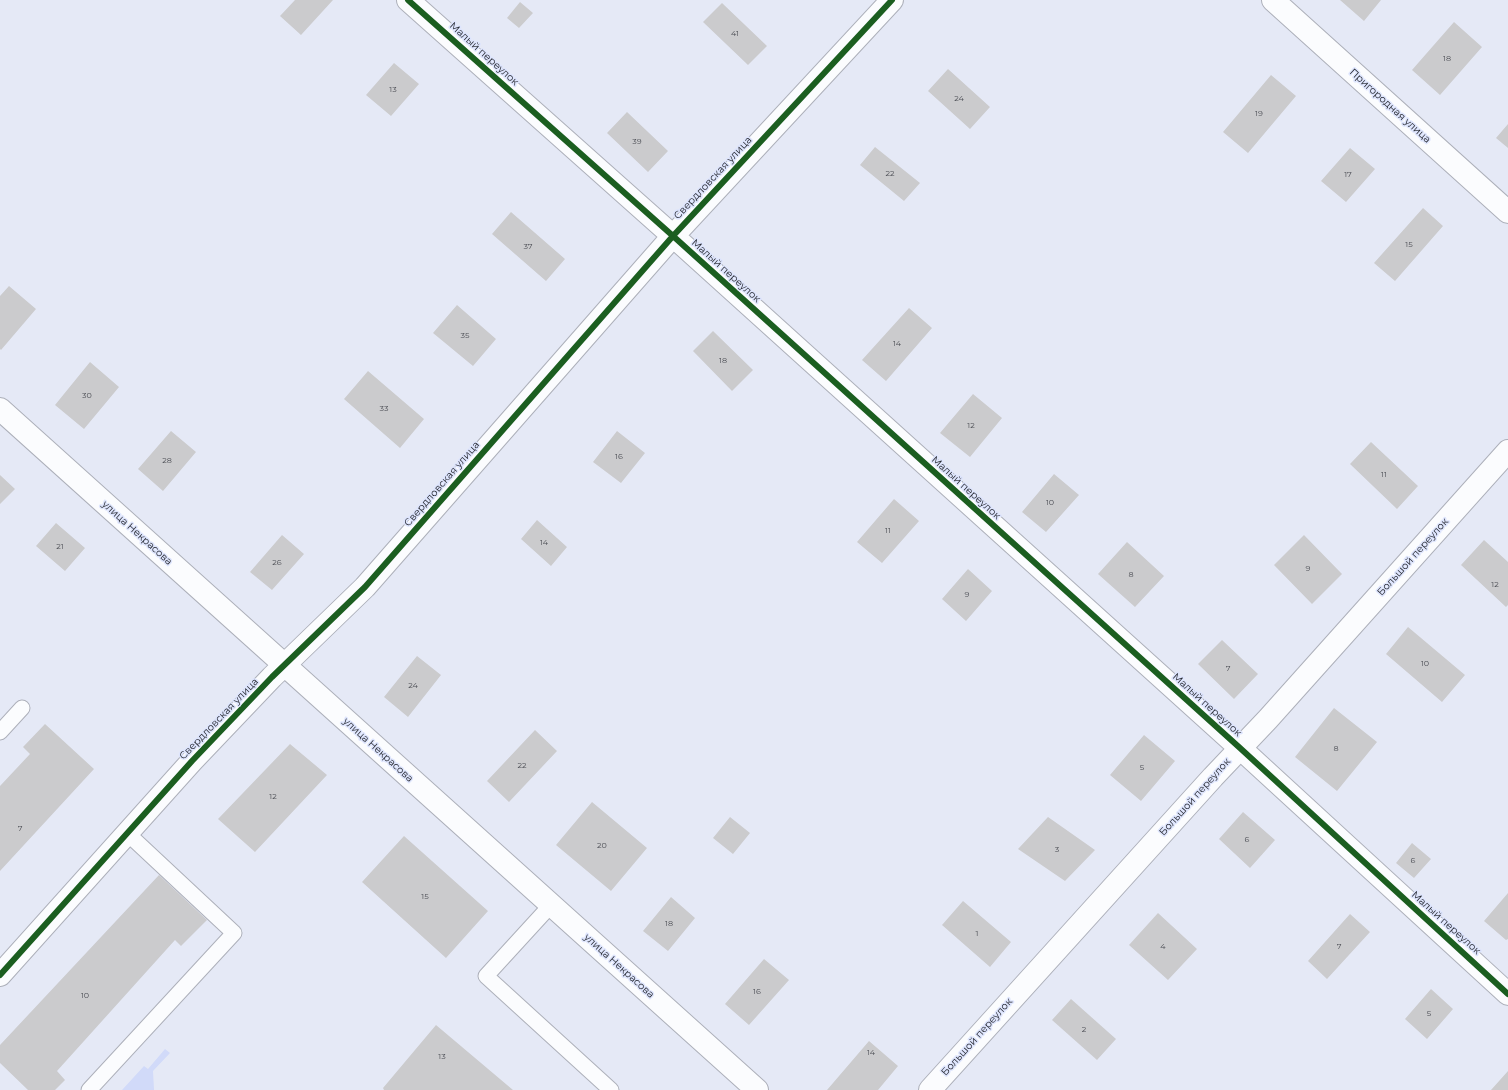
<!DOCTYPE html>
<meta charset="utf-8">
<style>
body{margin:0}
canvas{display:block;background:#e5e9f6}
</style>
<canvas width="1508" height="1090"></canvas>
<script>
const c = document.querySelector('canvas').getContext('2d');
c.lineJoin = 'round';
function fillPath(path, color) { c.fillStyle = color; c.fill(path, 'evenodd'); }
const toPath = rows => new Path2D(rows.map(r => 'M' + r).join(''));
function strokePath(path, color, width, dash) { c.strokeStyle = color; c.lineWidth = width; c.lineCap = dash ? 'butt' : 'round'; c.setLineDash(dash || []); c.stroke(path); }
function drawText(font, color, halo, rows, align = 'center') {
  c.font = font + ' Montserrat,sans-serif'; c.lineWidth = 3; c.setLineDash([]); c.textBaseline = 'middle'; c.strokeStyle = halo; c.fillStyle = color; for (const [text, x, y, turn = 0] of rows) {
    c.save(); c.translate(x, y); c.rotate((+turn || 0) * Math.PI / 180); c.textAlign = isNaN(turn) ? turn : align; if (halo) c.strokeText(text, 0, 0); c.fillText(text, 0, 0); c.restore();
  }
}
fillPath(toPath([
 [165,1049,170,1053,153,1071,154,1090,122,1090,144,1066,148,1069]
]), '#d1daf9');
fillPath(toPath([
 [295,0,333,0,301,35,280,16],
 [1340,0,1381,0,1364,21],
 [520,2,533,13,519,28,507,18],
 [722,3,767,46,748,65,703,22],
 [1454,22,1482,47,1440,95,1412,70],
 [394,63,419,84,391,116,366,95],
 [948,69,990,107,970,129,928,91],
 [1271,75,1296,96,1248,153,1223,132],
 [627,112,668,151,648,172,607,133],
 [1508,124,1508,148,1496,138],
 [875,147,920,183,904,201,860,165],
 [1350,148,1375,169,1346,202,1321,181],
 [1423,208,1443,226,1395,281,1374,263],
 [511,212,565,259,546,281,492,234],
 [9,286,36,309,1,350,0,349,0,296],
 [457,305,496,339,473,366,433,333],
 [909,308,932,328,886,381,862,360],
 [713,331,753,370,732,391,693,351],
 [90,362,119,387,84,429,55,405],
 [368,371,424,419,400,448,344,399],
 [973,394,1002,418,970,457,940,433],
 [171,431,196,452,163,491,138,469],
 [617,431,645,453,621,483,593,462],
 [1371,442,1418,486,1397,509,1350,464],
 [1054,474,1079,495,1046,532,1022,512],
 [0,475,15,489,0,504],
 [894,499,919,521,882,563,857,542],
 [537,520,567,547,551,566,521,539],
 [56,523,85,548,65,571,36,546],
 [282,535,304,554,272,590,250,572],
 [1304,535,1342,574,1312,604,1274,565],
 [1484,540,1508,562,1508,605,1506,607,1461,565],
 [1127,542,1164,576,1135,607,1098,574],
 [968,569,992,591,966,621,942,599],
 [1408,627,1465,675,1442,702,1386,654],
 [1222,640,1258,674,1234,699,1198,664],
 [417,656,441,675,408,717,384,697],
 [1334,708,1377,742,1337,791,1295,757],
 [45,724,94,769,0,871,0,786,30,754,23,747],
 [535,730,557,751,509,802,487,781],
 [1144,735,1175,761,1141,801,1110,775],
 [290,744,327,775,255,852,218,819],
 [592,802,647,848,611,891,556,845],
 [1243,812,1275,840,1250,868,1219,839],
 [730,817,750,833,733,854,713,838],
 [1048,817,1095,850,1065,881,1018,849],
 [404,836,488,911,446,958,362,882],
 [1412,843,1431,859,1414,878,1396,863],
 [159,875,207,920,181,946,175,940,57,1071,65,1080,55,1090,28,1090,0,1063,0,1045],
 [1508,893,1508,939,1506,940,1484,921],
 [671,897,695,918,668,951,643,931],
 [963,901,1011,942,990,967,942,925],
 [1158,913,1197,949,1168,980,1129,945],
 [1350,914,1370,932,1327,979,1308,961],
 [764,959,789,980,749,1025,725,1004],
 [1431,989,1453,1009,1427,1039,1405,1019],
 [1071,999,1116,1039,1097,1060,1052,1020],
 [436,1025,513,1090,384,1090,383,1088],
 [869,1041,898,1066,878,1090,827,1090],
 [1508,1071,1508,1090,1491,1090]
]), '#cbcbcd');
const service = toPath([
 [0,732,22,708],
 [551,905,486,976,611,1090],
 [89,1090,234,933,127,833]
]);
const minor = toPath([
 [408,0,673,236,1240,748,1508,994],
 [1273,0,1508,212],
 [0,409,757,1090],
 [0,975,192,761,272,677,365,587,673,236,892,0],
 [930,1090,1213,777,1268,719,1508,451]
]);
strokePath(service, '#adb0ba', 17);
strokePath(minor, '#adb0ba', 24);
strokePath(service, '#fbfcfe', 15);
strokePath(minor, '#fbfcfe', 22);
strokePath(toPath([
 [408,0,673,236,1240,748,1508,994],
 [0,975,192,761,272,677,365,587,673,236,892,0]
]), '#1b5e20', 6);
drawText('8px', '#4c4e55', null, [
 ["41",735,34],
 ["18",1447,59],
 ["13",393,90],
 ["24",959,99],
 ["19",1259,114],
 ["39",637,142],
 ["22",890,174],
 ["17",1348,175],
 ["15",1409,245],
 ["37",528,247],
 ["35",465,336],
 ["14",897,344],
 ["18",723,361],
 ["30",87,396],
 ["33",384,409],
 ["12",971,426],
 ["16",619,457],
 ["28",167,461],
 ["11",1384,475],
 ["10",1050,503],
 ["11",888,531],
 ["14",544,543],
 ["21",60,547],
 ["26",277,563],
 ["9",1308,569],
 ["8",1131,575],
 ["12",1495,585],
 ["9",967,595],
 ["10",1425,664],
 ["7",1228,669],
 ["24",413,686],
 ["8",1336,749],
 ["22",522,766],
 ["5",1142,768],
 ["12",273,797],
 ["7",20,829],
 ["6",1247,840],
 ["20",602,846],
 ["3",1057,850],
 ["6",1413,861],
 ["15",425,897],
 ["18",669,924],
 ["1",977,934],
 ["4",1163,947],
 ["7",1339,947],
 ["16",757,992],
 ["10",85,996],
 ["5",1429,1014],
 ["2",1084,1030],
 ["14",871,1053],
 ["13",442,1057]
]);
drawText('10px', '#22252d', '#dee5fd', [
 ["Малый переулок",484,54,42],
 ["Пригородная улица",1390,106,42],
 ["Свердловская улица",713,178,-47],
 ["Малый переулок",726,271,42],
 ["Свердловская улица",442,484,-49],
 ["Малый переулок",966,488,42],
 ["улица Некрасова",137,533,42],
 ["Большой переулок",1413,557,-48],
 ["Малый переулок",1207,705,42],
 ["Свердловская улица",219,719,-46],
 ["улица Некрасова",378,750,42],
 ["Большой переулок",1195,797,-48],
 ["Малый переулок",1446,923,42],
 ["улица Некрасова",619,966,42],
 ["Большой переулок",977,1037,-48]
]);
</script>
